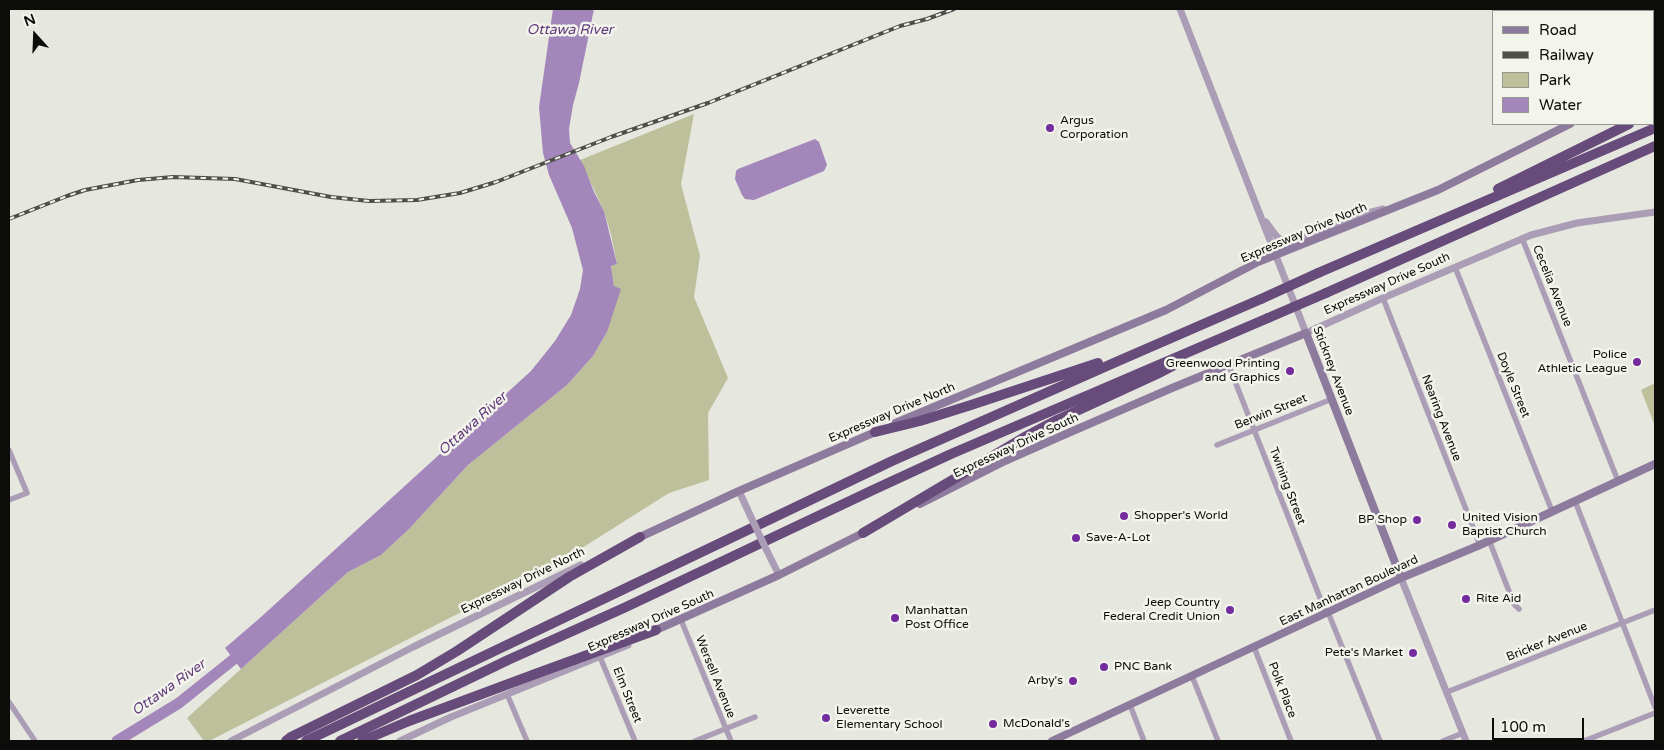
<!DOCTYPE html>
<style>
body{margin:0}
#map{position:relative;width:1664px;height:750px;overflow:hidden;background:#e6e7df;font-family:"Varela Round",sans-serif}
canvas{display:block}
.frame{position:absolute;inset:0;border:10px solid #0c0c0a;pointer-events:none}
.legend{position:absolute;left:1492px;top:10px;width:162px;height:115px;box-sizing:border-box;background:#f3f4ec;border:1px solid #979792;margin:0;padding:6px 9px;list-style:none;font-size:15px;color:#0c0c0a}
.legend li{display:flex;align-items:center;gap:10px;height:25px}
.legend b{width:25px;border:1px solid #979792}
.north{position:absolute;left:10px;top:10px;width:50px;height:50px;-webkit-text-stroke:4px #f3f4ec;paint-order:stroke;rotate:340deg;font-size:14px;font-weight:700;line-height:20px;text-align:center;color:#0c0c0a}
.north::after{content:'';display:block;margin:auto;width:18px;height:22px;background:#0c0c0a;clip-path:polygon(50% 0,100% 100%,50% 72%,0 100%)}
.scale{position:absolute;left:1492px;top:718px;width:92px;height:22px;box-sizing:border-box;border:2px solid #0c0c0a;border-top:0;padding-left:6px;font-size:15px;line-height:18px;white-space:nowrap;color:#0c0c0a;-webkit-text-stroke:4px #f3f4ec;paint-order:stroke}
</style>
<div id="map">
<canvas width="1664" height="750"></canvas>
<div class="frame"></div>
<ul class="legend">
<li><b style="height:6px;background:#8d7a9d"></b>Road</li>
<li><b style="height:6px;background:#4e4f4b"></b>Railway</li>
<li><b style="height:14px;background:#bdc09a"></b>Park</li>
<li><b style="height:14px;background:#a386ba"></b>Water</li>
</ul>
<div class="north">N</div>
<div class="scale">100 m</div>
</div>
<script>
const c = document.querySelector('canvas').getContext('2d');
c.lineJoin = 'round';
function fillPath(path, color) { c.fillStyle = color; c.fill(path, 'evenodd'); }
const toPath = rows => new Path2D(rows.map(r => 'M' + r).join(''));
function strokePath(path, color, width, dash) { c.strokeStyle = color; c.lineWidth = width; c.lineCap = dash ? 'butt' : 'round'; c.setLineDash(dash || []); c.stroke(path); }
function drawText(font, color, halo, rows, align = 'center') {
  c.font = font + ' "Varela Round",sans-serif'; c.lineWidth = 5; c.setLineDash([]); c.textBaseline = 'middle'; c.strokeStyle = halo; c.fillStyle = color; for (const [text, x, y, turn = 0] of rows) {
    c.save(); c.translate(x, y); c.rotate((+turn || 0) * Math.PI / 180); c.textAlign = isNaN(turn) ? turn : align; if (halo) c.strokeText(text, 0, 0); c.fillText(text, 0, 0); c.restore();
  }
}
fillPath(toPath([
 [694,114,681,184,700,256,694,297,728,378,708,413,709,480,669,493,563,560,209,741,204,741,187,718,348,572,381,555,409,529,468,465,567,385,593,356,607,332,614,286,611,266,617,264,611,234,604,211,580,160],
 [1655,383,1655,426,1641,390]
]), '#bdc09a');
fillPath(toPath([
 [553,9,594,9,579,83,573,105,569,129,570,143,584,166,594,192,604,211,617,264,611,266,614,286,621,289,607,332,593,356,567,385,468,465,409,529,381,555,348,572,241,669,225,648,261,617,531,371,555,341,571,315,580,289,583,270,572,228,549,175,543,153,539,107],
 [815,139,819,142,827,165,824,171,754,200,745,199,742,195,735,179,736,171,738,169]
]), '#a386ba');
strokePath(toPath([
 [117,741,179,703,244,651]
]), '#a386ba', 11);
strokePath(toPath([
 [1522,238,1618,481],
 [1455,267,1552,511],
 [1383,298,1480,545],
 [1229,366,1326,613],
 [1217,445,1332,399],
 [9,450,27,493,9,500],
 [1575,501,1655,707],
 [1489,540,1514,604,1519,609],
 [1328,612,1380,741],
 [681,620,731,741],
 [1254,647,1291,741],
 [600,657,635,741],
 [1192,676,1218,741],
 [1447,692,1655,610],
 [507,694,527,741],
 [9,702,35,741],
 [1130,705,1144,741],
 [695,741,755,717],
 [1443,741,1463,733],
 [1584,741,1655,713]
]), '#aa9db5', 5.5);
strokePath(toPath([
 [1180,9,1306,333,1383,298,1531,235,1577,223,1655,212],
 [1266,222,1277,237,1283,241,1291,243,1353,217,1383,209],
 [739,491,750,515],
 [767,551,779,575],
 [1401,578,1466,741],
 [231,741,413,647,581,565],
 [400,741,451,717,628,645]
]), '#aa9db5', 7);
strokePath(toPath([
 [1653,61,1655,59],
 [1653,78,1655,76],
 [1653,84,1655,82],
 [893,424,1166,310,1258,262,1438,190,1570,124],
 [920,504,1005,461,1059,437,1172,388,1306,333,1401,578],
 [640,537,739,491,880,430],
 [656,630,779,575,867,531],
 [1052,741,1401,578,1480,545,1655,464]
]), '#8d7a9d', 8);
strokePath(toPath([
 [1653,110,1655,109],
 [1498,189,1629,124],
 [1318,273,1655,128],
 [1326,293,1655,146],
 [875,432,920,421,971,405,1098,363],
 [863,533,1023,438,1057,420,1157,374,1180,362],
 [286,741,291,737,417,675,457,651,569,577,640,537],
 [306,741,892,461,1116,362,1261,299],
 [340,741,508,660,626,607,873,490,951,454,1268,318],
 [362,741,409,721,538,673,656,630]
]), '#674b7b', 10);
const rail = toPath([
 [9,219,67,196,85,190,138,180,173,177,235,179,331,197,369,201,417,200,460,193,496,182,611,137,708,103,900,26,927,19,954,9]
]);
strokePath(rail, '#4e4f4b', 4);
strokePath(rail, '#f3f4ec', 2, [5.5]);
strokePath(toPath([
 [750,515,767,551]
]), '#aa9db5', 7);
strokePath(toPath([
 [1261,299,1318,273],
 [1268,318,1326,293]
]), '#674b7b', 10);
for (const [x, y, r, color] of [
 [1050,128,5,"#742b9e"],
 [1637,362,5,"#742b9e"],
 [1290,371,5,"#742b9e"],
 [1124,516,5,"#742b9e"],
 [1417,520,5,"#742b9e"],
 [1452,525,5,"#742b9e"],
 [1076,538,5,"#742b9e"],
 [1466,599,5,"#742b9e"],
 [1230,610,5,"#742b9e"],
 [895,618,5,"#742b9e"],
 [1413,653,5,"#742b9e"],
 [1104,667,5,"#742b9e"],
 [1073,681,5,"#742b9e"],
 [826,718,5,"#742b9e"],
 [993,724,5,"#742b9e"]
]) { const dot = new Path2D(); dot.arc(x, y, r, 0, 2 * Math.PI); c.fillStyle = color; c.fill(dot); strokePath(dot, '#f3f4ec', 2); }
drawText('12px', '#0c0c0a', '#f3f4ec', [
 ["Argus",1060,121],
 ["Corporation",1060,135],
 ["Police",1627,355,"right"],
 ["Athletic League",1627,369,"right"],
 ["Greenwood Printing",1280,364,"right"],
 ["and Graphics",1280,378,"right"],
 ["Shopper's World",1134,516],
 ["United Vision",1462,518],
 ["Baptist Church",1462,532],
 ["BP Shop",1407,520,"right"],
 ["Save-A-Lot",1086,538],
 ["Rite Aid",1476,599],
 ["Jeep Country",1220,603,"right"],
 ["Federal Credit Union",1220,617,"right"],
 ["Manhattan",905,611],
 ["Post Office",905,625],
 ["Pete's Market",1403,653,"right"],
 ["PNC Bank",1114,667],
 ["Arby's",1063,681,"right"],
 ["Leverette",836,711],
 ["Elementary School",836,725],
 ["McDonald's",1003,724]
], 'left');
drawText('12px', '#0c0c0a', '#f3f4ec', [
 ["Expressway Drive North",1304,233,-23],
 ["Expressway Drive South",1387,284,-24],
 ["Cecelia Avenue",1552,286,68],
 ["Stickney Avenue",1333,371,69],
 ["Doyle Street",1513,385,68],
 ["Berwin Street",1271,412,-22],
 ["Expressway Drive North",892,413,-23],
 ["Nearing Avenue",1441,418,69],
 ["Expressway Drive South",1016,446,-25],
 ["Twining Street",1287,486,69],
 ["Expressway Drive North",523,581,-26],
 ["East Manhattan Boulevard",1349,591,-25],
 ["Expressway Drive South",651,621,-24],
 ["Bricker Avenue",1547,642,-22],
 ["Wersell Avenue",715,677,68],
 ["Polk Place",1282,690,69],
 ["Elm Street",627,695,68]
]);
drawText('italic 14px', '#613a7c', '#f3f4ec', [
 ["Ottawa River",570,30],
 ["Ottawa River",473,424,-42],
 ["Ottawa River",169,688,-35]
]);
</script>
